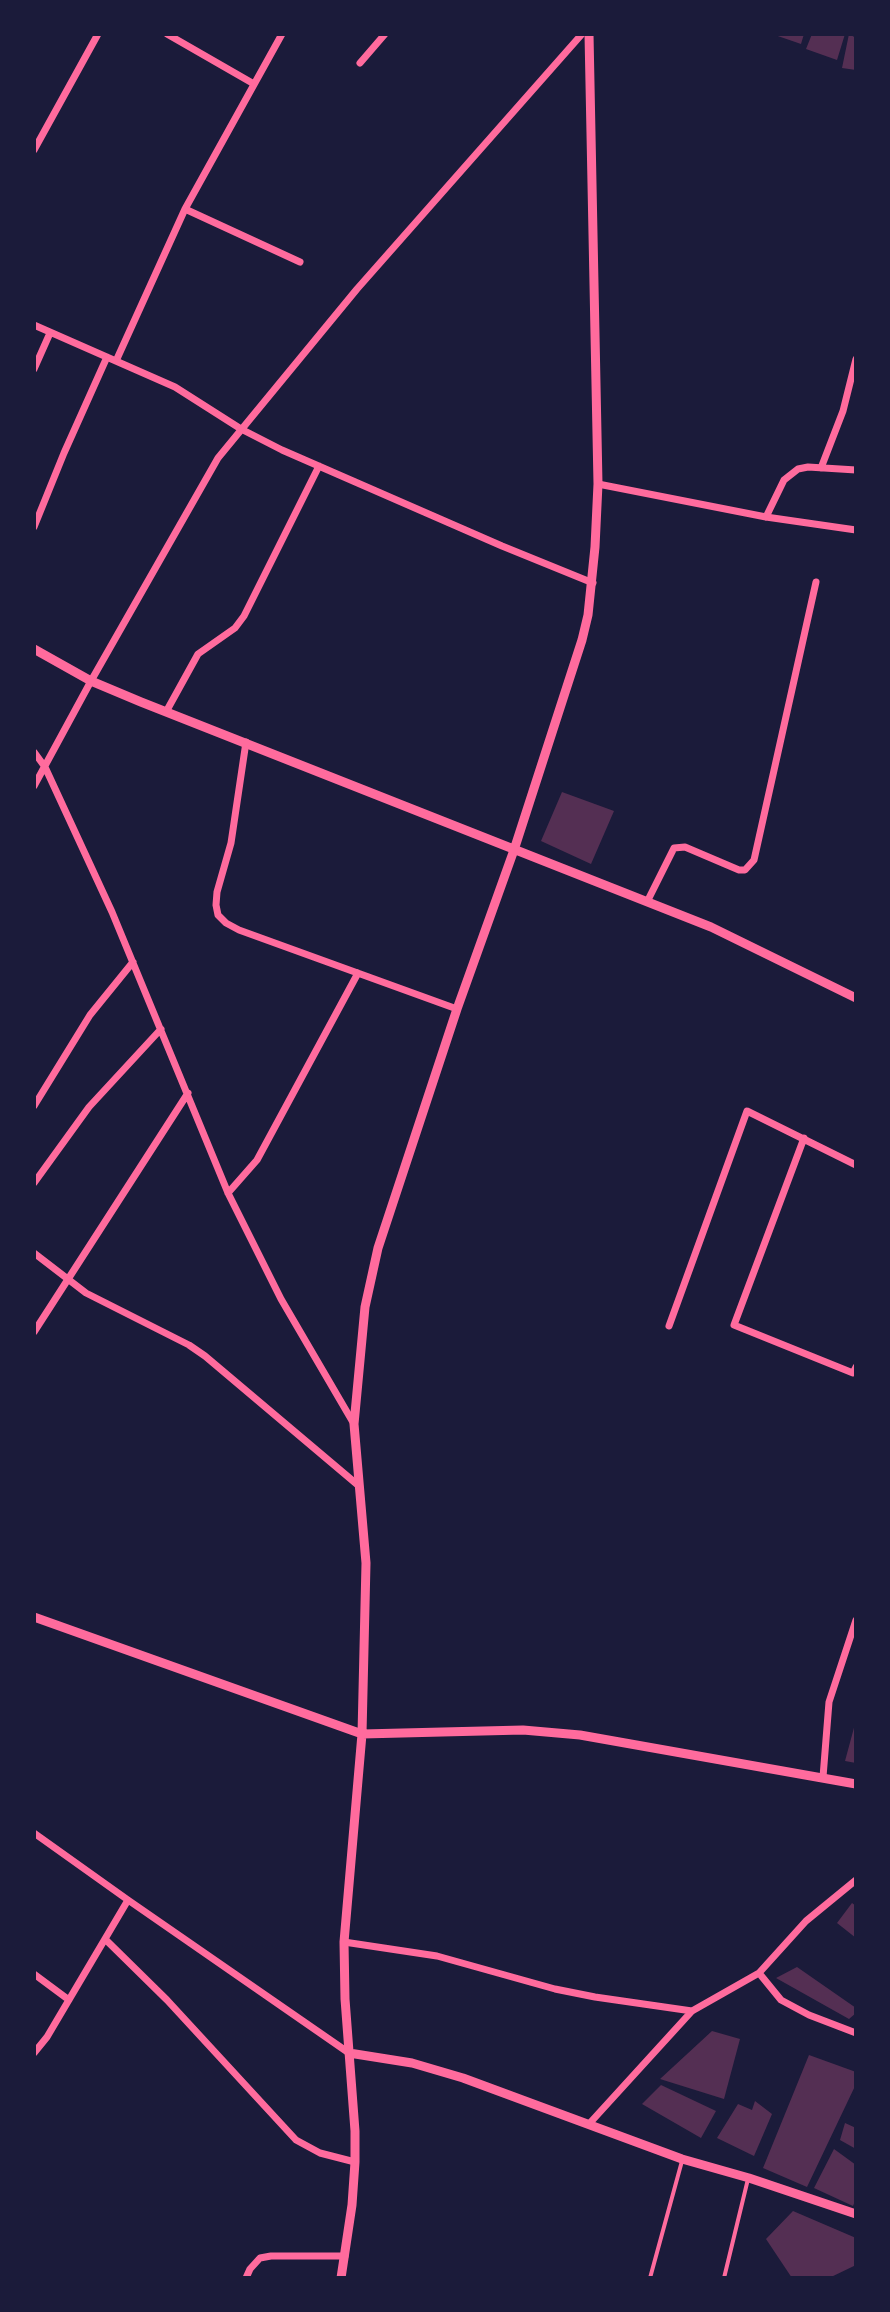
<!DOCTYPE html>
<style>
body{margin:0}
#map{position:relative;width:890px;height:2312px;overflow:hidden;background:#1b1b3a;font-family:"Fira Sans",sans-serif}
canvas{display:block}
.frame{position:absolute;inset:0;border:36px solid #1b1b3a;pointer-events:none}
</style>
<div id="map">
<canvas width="890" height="2312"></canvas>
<div class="frame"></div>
</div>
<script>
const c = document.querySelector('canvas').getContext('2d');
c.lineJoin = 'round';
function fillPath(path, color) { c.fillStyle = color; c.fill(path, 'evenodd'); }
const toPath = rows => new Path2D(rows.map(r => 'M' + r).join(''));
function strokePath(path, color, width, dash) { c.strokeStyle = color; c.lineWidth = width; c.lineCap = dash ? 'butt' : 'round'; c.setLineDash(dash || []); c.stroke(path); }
fillPath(toPath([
 [772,34,804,34,801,44],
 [812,34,845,34,837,60,806,49],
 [849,34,856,38,856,70,842,68],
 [562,792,614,811,591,864,541,841],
 [855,1724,856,1724,856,1763,845,1761],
 [852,1903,856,1906,856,1938,837,1923],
 [797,1967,856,2008,856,2013,849,2019,776,1978],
 [712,2031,740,2039,724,2099,660,2079],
 [809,2055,856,2072,856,2084,807,2187,763,2168],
 [661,2085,716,2111,701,2138,642,2104],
 [755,2101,772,2114,754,2156,717,2138,738,2104,752,2110],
 [845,2123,856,2128,856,2149,840,2140],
 [834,2149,856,2165,856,2199,853,2206,814,2188],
 [793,2211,856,2238,856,2265,829,2278,792,2278,766,2239]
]), '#542f53');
strokePath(toPath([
 [650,2278,682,2161],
 [724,2278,748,2179]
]), '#ff6b9d', 4);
strokePath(toPath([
 [167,34,254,84],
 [360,63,385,34],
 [34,150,98,34],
 [185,209,300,262],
 [34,325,175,387,241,429,282,450,502,546,593,583],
 [116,361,185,209,282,34],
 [34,369,50,333],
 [821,468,843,411,856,359],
 [598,484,766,517,856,530],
 [766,517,784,480,798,469,808,467,856,470],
 [34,527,64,453,107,357],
 [166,712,198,654,235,628,244,616,319,466],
 [246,742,231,843,217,892,216,905,218,915,226,923,239,930,457,1009],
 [34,752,45,767,112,912,228,1193,281,1299,354,1424],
 [34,786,91,681,218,458,357,289,582,34],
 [647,902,674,848,685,847,739,870,745,870,754,860,816,582],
 [34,1106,90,1015,133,962],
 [804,1138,734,1325,853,1373,856,1367],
 [34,1183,89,1107,161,1029],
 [228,1193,257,1160,358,973],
 [34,1253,86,1293,189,1345,205,1356,359,1486],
 [669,1326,747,1111,856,1165],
 [34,1332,188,1093],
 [823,1777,829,1702,856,1620],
 [34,1833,128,1900,349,2053],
 [105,1939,167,2000,296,2140,320,2153,355,2162],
 [344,1942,437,1956,555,1989,595,1997,692,2011],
 [759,1973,781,2000,809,2015,856,2033],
 [34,1974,69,2000],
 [34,2053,47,2037,128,1900],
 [589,2124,692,2011,759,1973,806,1921,856,1880],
 [246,2278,250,2269,260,2258,271,2256,345,2256]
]), '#ff6b9d', 7);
strokePath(toPath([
 [34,649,91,681,141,702,711,927,856,998],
 [34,1617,362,1734,523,1730,580,1735,856,1784],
 [349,2053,412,2063,463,2078,682,2159,749,2178,856,2214],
 [341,2278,352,2205,355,2162,355,2131,345,1999,344,1942,362,1734,366,1563,354,1424,365,1307,378,1248,457,1009,514,850,582,640,588,615,595,547,598,484,589,34]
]), '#ff6b9d', 9);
</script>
